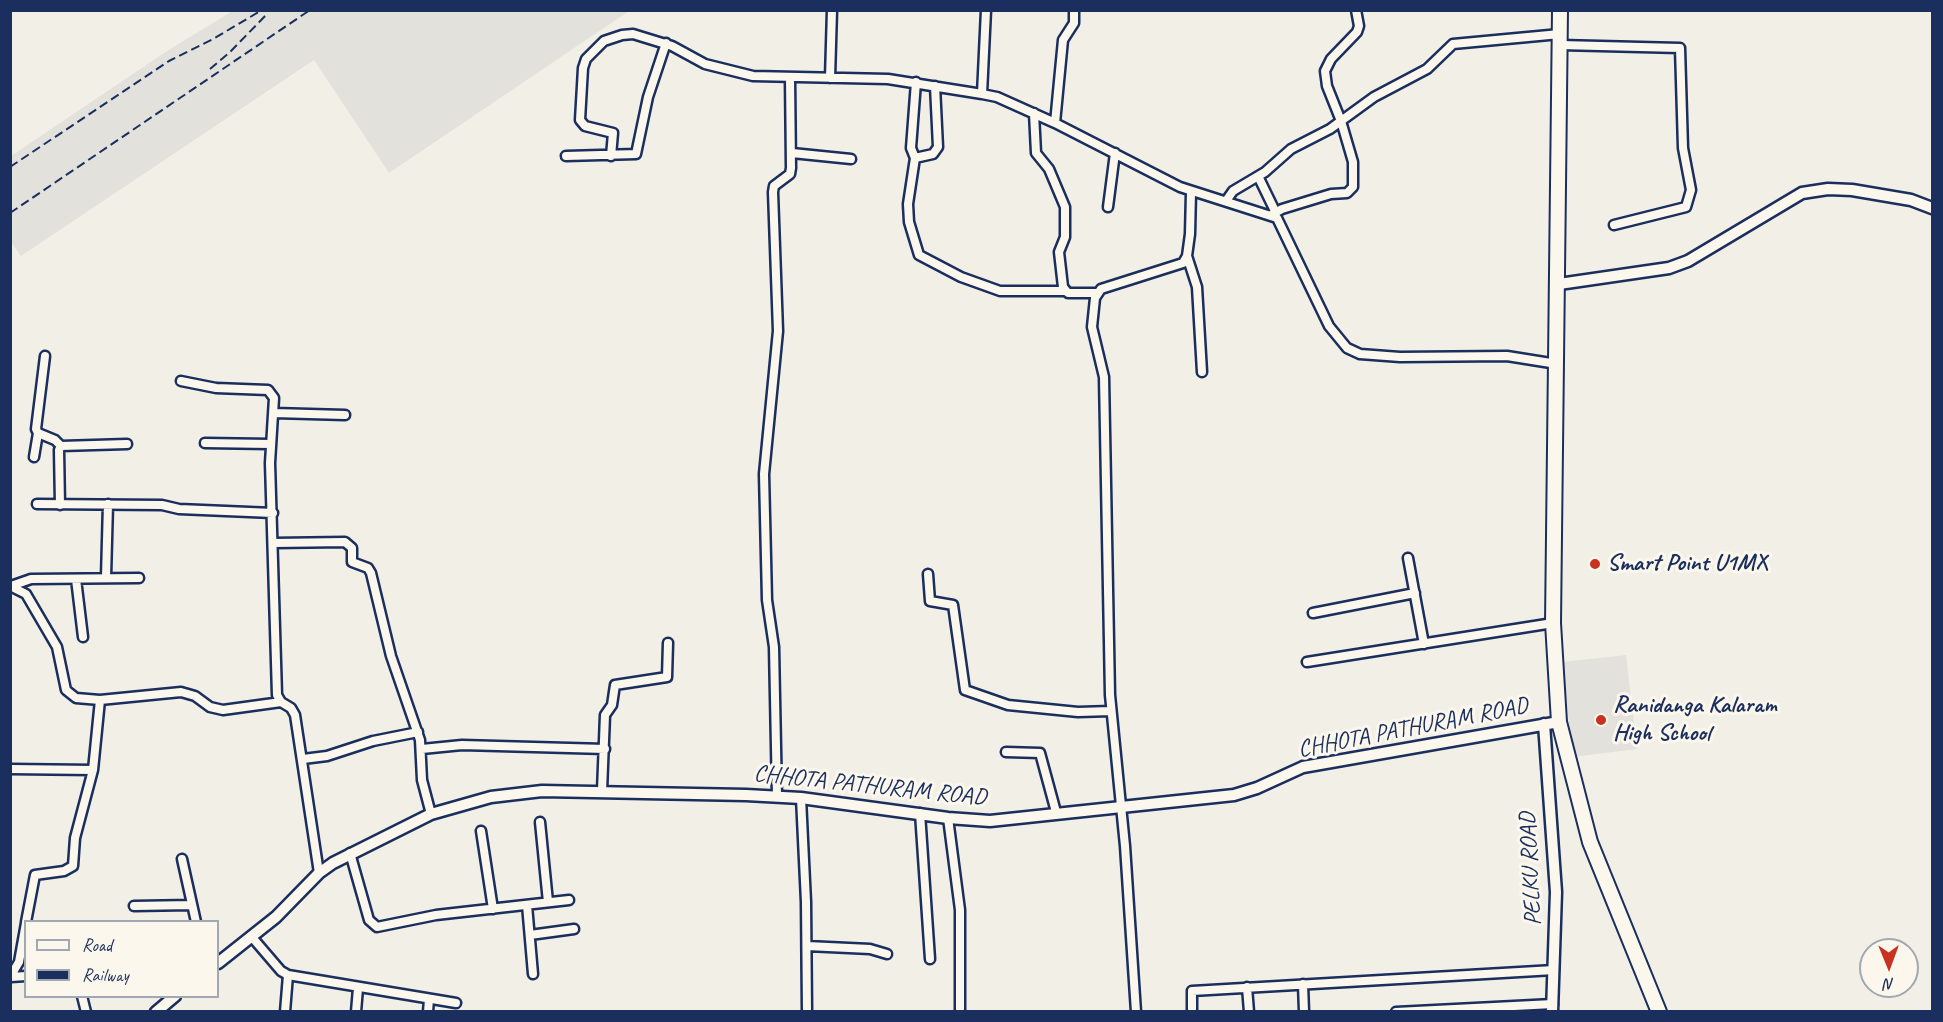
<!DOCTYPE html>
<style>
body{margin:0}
#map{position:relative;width:1943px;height:1022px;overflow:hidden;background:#f2efe6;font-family:Caveat,sans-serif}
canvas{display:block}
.frame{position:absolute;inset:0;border:12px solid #1b2f5e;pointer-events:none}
.legend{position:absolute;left:24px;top:920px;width:195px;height:78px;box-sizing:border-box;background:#fbf7ec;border:2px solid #a1a7b3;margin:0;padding:8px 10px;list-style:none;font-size:18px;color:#1b2f5e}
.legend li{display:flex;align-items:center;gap:12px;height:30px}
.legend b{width:30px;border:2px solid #a1a7b3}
.north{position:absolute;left:1859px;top:938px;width:60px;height:60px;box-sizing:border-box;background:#fbf7ec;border:2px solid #a1a7b3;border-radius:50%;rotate:179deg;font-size:16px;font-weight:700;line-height:24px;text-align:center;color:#1b2f5e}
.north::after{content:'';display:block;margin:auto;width:21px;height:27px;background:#c8321e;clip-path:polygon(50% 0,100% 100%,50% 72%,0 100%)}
</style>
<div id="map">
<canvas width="1943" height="1022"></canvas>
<div class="frame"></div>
<ul class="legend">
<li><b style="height:8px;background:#fbf7ec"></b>Road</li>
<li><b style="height:8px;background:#1b2f5e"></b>Railway</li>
</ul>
<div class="north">N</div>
</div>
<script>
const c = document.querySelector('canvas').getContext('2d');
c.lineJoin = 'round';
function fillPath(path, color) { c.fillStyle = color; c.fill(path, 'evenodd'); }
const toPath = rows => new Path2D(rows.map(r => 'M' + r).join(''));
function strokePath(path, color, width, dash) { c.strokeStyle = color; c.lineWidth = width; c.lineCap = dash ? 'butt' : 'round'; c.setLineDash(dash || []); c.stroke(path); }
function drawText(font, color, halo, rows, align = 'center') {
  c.font = font + ' Caveat,sans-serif'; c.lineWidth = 6; c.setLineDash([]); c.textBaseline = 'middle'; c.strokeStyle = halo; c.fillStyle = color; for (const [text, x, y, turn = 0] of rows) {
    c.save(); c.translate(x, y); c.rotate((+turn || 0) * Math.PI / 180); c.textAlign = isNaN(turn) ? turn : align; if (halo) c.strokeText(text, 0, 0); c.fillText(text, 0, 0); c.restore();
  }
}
fillPath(toPath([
 [234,10,629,10,629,11,389,173,314,60,21,256,11,242,11,156,167,51],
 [1626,655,1637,749,1573,757,1562,662]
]), '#e2e1dc');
const minor = toPath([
 [1560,45,1680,48,1683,148,1691,190,1686,207,1614,225],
 [830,78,832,10],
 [935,86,938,147,933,154,915,158,908,204,909,222,919,255,961,277,1000,291,1064,291],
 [982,94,997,97,1055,123,1180,187,1277,218,1329,326,1347,348,1360,354,1400,357,1507,356,1557,364],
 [1034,113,1036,153,1049,169,1065,207,1065,237,1059,252,1063,287,1068,293,1097,293],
 [1055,123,1063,40,1074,23,1074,10],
 [792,153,851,159],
 [566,156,636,154,648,97,666,43],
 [611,156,613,133,585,126,580,120,583,68,586,59,604,41,622,35,633,34,672,46,705,64,753,76,888,79,982,94,986,10],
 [915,158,911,148,916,82],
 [1258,176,1275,211],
 [1226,201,1233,191,1265,172,1291,149,1330,129,1374,97,1427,69,1453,44,1560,34],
 [1108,207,1115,153],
 [1271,215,1282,209,1331,194,1347,193,1353,187,1353,162,1341,121,1327,86,1325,71,1331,59,1357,32,1359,26,1356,10],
 [1187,256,1197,287,1202,372],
 [45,356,36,429,38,433,55,440,61,446],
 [181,381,216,388,268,390,274,398,270,463,277,695,281,702,291,708,295,715,319,873],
 [274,413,345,415],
 [205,443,270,444],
 [34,457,38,433],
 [37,504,162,505,179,509,273,513],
 [60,505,59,450,61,446,127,444],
 [274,543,345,542,352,548,352,562,368,568,371,573,391,656,420,740,422,780,431,814],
 [1408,558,1424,644],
 [928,574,930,601,953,605,965,690,1008,705,1078,712,1111,711],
 [106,577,108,504],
 [76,579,83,637],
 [10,586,26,594,57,647,66,690,76,698,100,700,181,692,195,696,210,707,223,710,281,702],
 [11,586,31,579,139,578],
 [1313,613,1415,593],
 [1307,662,1553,623],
 [422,749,462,745,605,749],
 [1006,752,1040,753,1056,812],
 [303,759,327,756,373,741,418,732],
 [10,769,93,770],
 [602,791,605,715,612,705,615,685,667,677,668,643],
 [777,797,774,647,767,600,764,474,778,331,773,192,774,186,790,174,791,168,790,78],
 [801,798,806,902,807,1012],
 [920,813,930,959],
 [948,818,960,910,960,1012],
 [540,822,548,902],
 [481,831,493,909],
 [350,853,369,920,377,927,436,915,569,900],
 [182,859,196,922],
 [527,905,533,974],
 [134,906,191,905],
 [26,922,35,875,64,871,73,866,75,838,93,770,100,700],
 [530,935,574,929],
 [251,936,281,971,288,975,456,1003],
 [807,946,870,949,887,954],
 [10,977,19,962,26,923],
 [11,977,26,976],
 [1303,984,1304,1012],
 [1247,987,1249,1012],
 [82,996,86,1012],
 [285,1012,288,975],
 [356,1012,358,988],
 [428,1012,429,999],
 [1136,1012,1125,846,1110,695,1104,377,1092,327,1095,298,1101,289,1183,263,1187,256,1190,234,1191,192],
 [1192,1012,1192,991,1554,970],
 [1396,1012,1553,1004]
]);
const tertiary = toPath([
 [1559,284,1669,268,1688,261,1802,193,1828,189,1852,190,1911,200,1932,208],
 [1544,724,1556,892,1552,1012],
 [218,963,276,917,319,873,333,863,431,814,491,797,542,791,746,795,801,798,948,818,990,821,1234,795,1257,788,1303,767,1559,722],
 [156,1012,175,996]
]);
const trunk = toPath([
 [1560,10,1553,623,1559,722,1590,842,1659,1012]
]);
strokePath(minor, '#1b2f5e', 13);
strokePath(tertiary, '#1b2f5e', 15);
strokePath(trunk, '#1b2f5e', 18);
strokePath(minor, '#fbf7ec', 8);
strokePath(tertiary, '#fbf7ec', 10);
strokePath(trunk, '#fbf7ec', 14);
strokePath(toPath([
 [210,69,230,52,268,13],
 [10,167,169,61,213,39,262,10],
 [10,213,310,10]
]), '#1b2f5e', 2, [9, 4.5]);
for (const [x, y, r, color] of [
 [1595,564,6,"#c8321e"],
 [1601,720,6,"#c8321e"]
]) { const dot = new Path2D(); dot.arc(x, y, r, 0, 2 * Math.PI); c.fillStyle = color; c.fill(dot); strokePath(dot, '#fbf7ec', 2); }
drawText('bold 24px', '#1b2f5e', '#fbf7ec', [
 ["Smart Point U1MX",1607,564],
 ["Ranidanga Kalaram",1613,706],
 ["High School",1613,734]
], 'left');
drawText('24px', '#1b2f5e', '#fbf7ec', [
 ["CHHOTA PATHURAM ROAD",1413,728,-11],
 ["CHHOTA PATHURAM ROAD",870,786,6],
 ["PELKU ROAD",1531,869,-93]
]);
</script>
